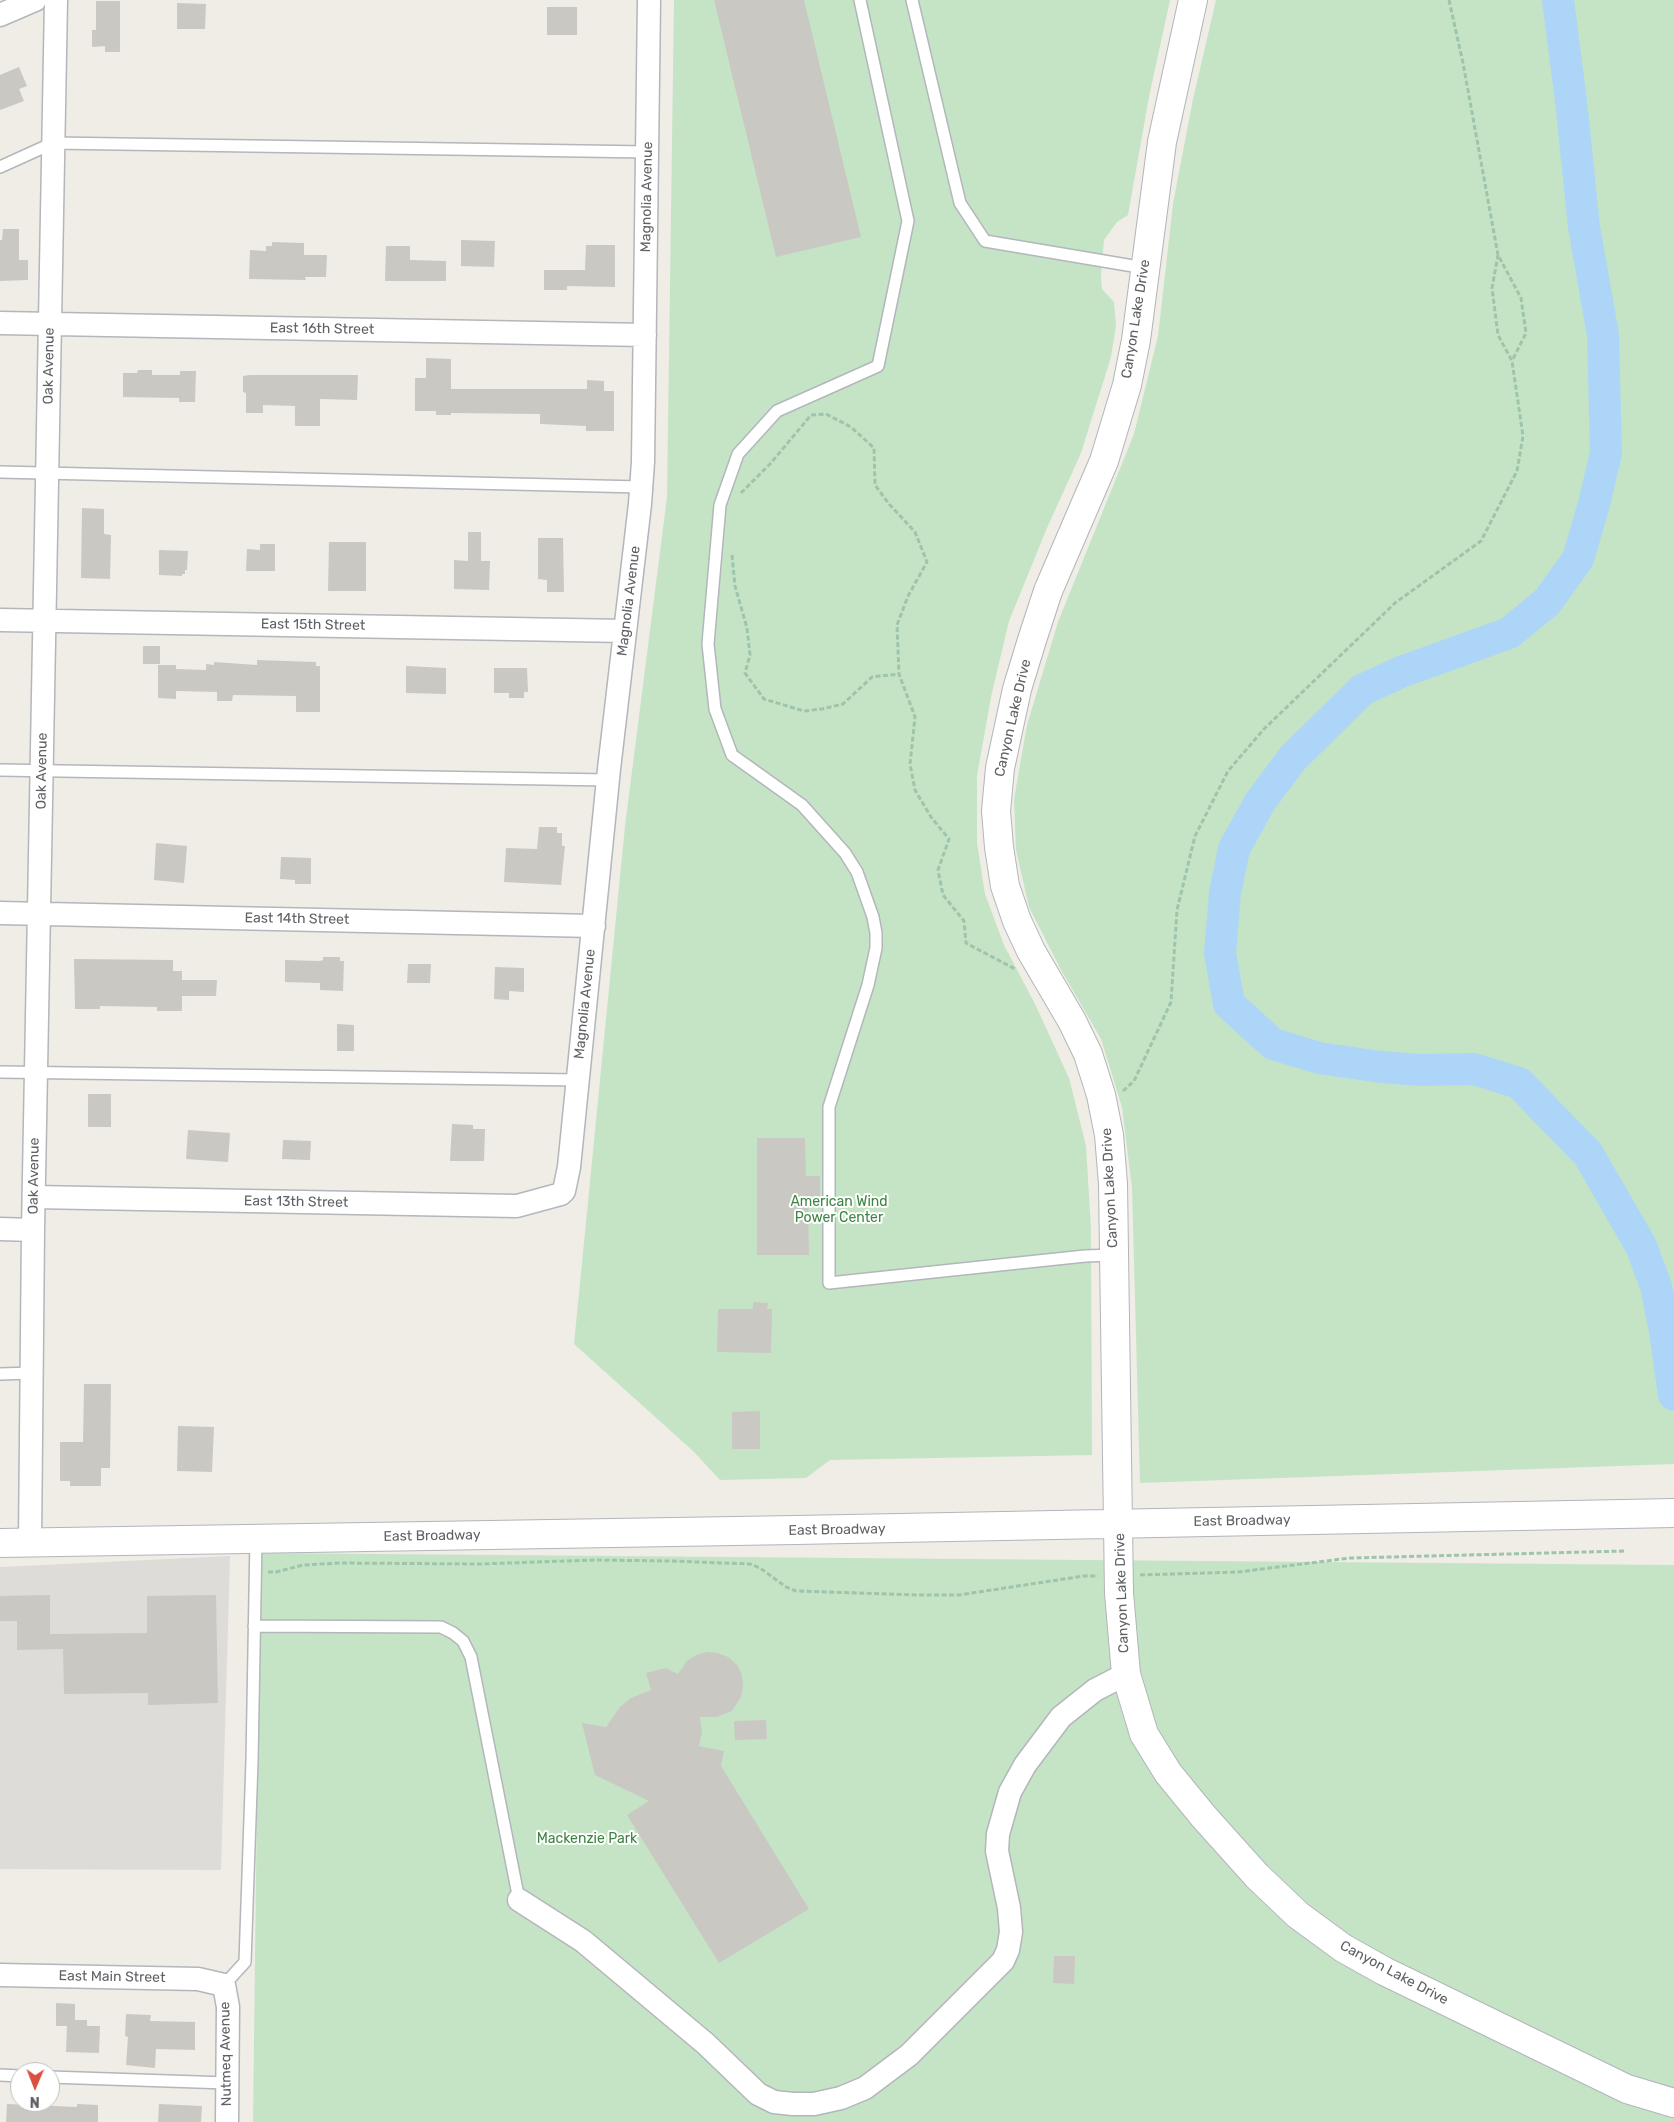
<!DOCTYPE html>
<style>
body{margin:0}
#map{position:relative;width:1674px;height:2122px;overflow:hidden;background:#efede6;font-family:Rubik,sans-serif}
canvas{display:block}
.north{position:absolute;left:10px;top:2062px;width:50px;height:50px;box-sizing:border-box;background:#fff;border:1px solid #bfc0c1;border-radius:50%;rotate:181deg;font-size:14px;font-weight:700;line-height:20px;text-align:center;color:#5e6165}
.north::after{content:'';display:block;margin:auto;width:18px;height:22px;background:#db5040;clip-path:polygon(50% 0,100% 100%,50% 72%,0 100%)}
</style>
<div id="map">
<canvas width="1674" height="2122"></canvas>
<div class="north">N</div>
</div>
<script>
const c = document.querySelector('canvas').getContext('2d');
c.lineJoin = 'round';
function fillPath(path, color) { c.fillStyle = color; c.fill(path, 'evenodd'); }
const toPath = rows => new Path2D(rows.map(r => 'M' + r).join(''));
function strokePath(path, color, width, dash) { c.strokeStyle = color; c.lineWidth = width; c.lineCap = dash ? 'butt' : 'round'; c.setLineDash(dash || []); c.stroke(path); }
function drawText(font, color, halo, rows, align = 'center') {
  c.font = font + ' Rubik,sans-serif'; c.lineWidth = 4; c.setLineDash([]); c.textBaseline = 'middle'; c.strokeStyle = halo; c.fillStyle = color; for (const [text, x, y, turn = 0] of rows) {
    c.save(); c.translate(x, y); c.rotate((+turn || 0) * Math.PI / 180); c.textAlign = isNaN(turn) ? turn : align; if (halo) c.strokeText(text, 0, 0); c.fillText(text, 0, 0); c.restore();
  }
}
fillPath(toPath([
 [230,1556,221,1870,0,1869,0,1567]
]), '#dedcd8');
fillPath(toPath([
 [674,0,1170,0,1149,97,1128,215,1117,222,1104,240,1101,276,1102,289,1114,302,1116,326,1111,357,1081,453,1047,528,1009,621,991,697,977,776,977,843,985,894,1004,945,1035,1004,1069,1078,1086,1146,1091,1229,1092,1455,830,1460,806,1478,720,1480,693,1451,574,1344,625,826,667,497],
 [1216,0,1674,0,1674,1464,1140,1483,1132,1188,1122,1107,1101,1039,1060,968,1029,907,1016,850,1014,799,1027,725,1058,622,1134,434,1158,336,1173,204,1193,99],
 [260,1553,1674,1565,1674,2122,253,2122]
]), '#c5e4c6');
strokePath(toPath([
 [1558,0,1571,101,1584,227,1603,335,1606,453,1594,504,1578,559,1547,602,1509,633,1401,672,1362,690,1292,759,1260,802,1234,849,1225,893,1220,953,1229,1004,1273,1044,1319,1058,1381,1067,1420,1070,1474,1069,1519,1083,1588,1154,1641,1246,1656,1286,1665,1331,1674,1395]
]), '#add5f8', 32);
fillPath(toPath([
 [714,0,804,0,861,237,776,257],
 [96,1,120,1,120,52,105,52,105,46,92,47,92,30,96,30],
 [177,3,206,4,205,29,177,29],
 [547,7,577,7,577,35,547,35],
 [19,67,27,86,19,89,24,101,0,110,0,75],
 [3,229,19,229,19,260,28,260,28,280,0,281,0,240,2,240],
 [461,240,495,241,494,267,461,266],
 [272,242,304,243,304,255,327,255,326,277,305,277,306,280,249,279,250,250,266,251,266,246,272,246],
 [586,245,615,245,615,287,567,286,567,290,544,290,544,270,585,270],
 [386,246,410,246,410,260,446,261,446,281,385,281],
 [426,358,451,359,451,389,587,389,587,380,604,381,604,391,614,391,614,431,586,431,586,426,540,424,540,414,451,413,451,415,436,415,436,411,415,411,415,378,426,378],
 [138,370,152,370,152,375,180,375,180,371,196,371,195,402,179,402,179,398,123,397,123,373,137,373],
 [250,375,358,375,357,400,320,399,320,426,295,426,295,406,263,405,263,413,246,413,246,393,243,392,243,376],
 [82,508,104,509,104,534,111,535,110,579,81,578],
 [468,532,481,532,481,561,490,561,489,590,454,589,454,560,468,561],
 [538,538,563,538,564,592,547,592,547,580,538,579],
 [329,542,366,542,366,591,328,591],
 [260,544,275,544,275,571,246,571,247,549,260,550],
 [159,550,188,551,187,570,185,570,185,574,182,574,182,576,159,575],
 [143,646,160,646,160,664,143,664],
 [257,660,316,662,316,666,320,666,320,712,296,712,296,696,233,695,232,701,217,701,217,692,176,691,176,699,158,698,158,665,176,665,176,669,206,670,206,664,214,665,214,662,257,665],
 [406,666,446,668,446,694,406,693],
 [494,668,527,668,528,692,524,692,524,698,509,698,509,693,494,693],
 [539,827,557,827,557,833,562,833,562,846,565,846,561,885,504,882,506,848,537,849],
 [156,843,187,846,184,883,154,880],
 [281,857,311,858,311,884,295,884,295,880,280,879],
 [323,957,340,957,340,961,344,961,343,991,320,990,320,983,285,982,285,960,320,961,323,960],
 [74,959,173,960,173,971,182,971,182,980,217,980,216,996,182,996,182,1011,157,1011,157,1007,100,1006,100,1009,75,1009],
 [408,964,431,964,430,983,407,983],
 [495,967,524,968,524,992,509,991,509,1000,494,999],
 [337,1024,354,1025,354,1051,337,1051],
 [88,1094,111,1094,111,1127,88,1127],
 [452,1124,473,1125,473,1129,485,1129,484,1161,450,1161],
 [188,1130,230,1133,228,1162,186,1159],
 [757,1138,805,1138,806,1176,820,1176,820,1196,808,1196,809,1255,757,1255],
 [283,1140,311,1141,310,1160,282,1159],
 [753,1302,768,1303,767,1309,772,1309,771,1353,717,1352,718,1309,753,1309],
 [84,1384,111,1384,110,1468,101,1468,101,1486,70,1486,70,1481,60,1481,60,1442,83,1442],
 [760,1411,760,1449,732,1449,732,1412],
 [178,1426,214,1427,212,1472,177,1471],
 [50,1595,50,1634,147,1633,147,1596,216,1595,218,1703,148,1705,148,1693,64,1694,63,1649,17,1650,17,1621,0,1621,0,1596],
 [707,1652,718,1653,728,1657,737,1665,742,1675,743,1686,741,1697,732,1711,717,1717,700,1717,702,1733,699,1746,724,1751,721,1766,809,1909,719,1963,627,1815,649,1801,595,1775,582,1723,606,1727,620,1707,631,1698,651,1690,646,1673,666,1668,678,1674,687,1661,696,1655],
 [766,1720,767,1739,735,1740,734,1721],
 [1054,1956,1075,1956,1074,1984,1053,1983],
 [56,2003,75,2004,75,2020,87,2020,87,2026,100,2026,99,2053,66,2052,67,2026,56,2026],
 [126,2014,151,2015,150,2021,195,2022,195,2050,156,2049,155,2068,126,2065,128,2037,125,2036],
 [7,2104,77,2107,77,2104,98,2105,98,2122,6,2122],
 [159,2104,202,2106,201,2122,158,2122]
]), '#cac8c3');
const lane = toPath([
 [860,0,908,221,878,366,777,411,738,454,720,505,708,644,715,709,732,755,802,805,845,853,857,872,873,917,876,933,876,948,868,985,829,1107,829,1283,1085,1256,1114,1255],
 [912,0,960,203,985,241,1145,268],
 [0,167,53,143,648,152],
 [0,472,641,487],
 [0,770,608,780],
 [0,1072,578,1080],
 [0,1374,32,1373],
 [254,1626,441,1627,453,1633,463,1641,471,1657,519,1900],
 [224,1985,245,1962,252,1761,256,1538],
 [0,2075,20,2076],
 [50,2077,227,2083]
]);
const street = toPath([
 [0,15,35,0],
 [0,323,645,335],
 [0,620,625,631],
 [0,913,594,926],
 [34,1197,517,1206,561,1194,564,1191,569,1167,609,769,640,504,643,462,649,0],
 [0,1229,33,1230],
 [30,1542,33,1230,56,0],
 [519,1900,583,1941,706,2044,758,2094,774,2102,793,2104,814,2104,841,2098,865,2088,909,2055,1003,1961,1008,1950,1011,1932,1009,1908,997,1851,998,1834,1010,1792,1025,1765,1061,1717,1095,1690,1126,1674],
 [0,1975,198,1979,224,1985,228,2007,227,2122]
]);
const secondary = toPath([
 [1193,0,1162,142,1136,340,1127,385,1104,461,1048,591,1032,640,1017,689,1000,768,996,811,999,847,1005,886,1017,921,1031,951,1072,1021,1088,1054,1101,1095,1109,1135,1113,1184,1119,1593,1126,1674,1144,1734,1168,1773,1204,1817,1257,1876,1298,1915,1343,1948,1384,1971,1627,2089,1674,2103],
 [0,1543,796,1530,1674,1513]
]);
strokePath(lane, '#b3b6ba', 14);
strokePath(street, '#b3b6ba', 25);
strokePath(secondary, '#b2b5ba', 30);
strokePath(toPath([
 [1449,0,1463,63,1498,255,1521,298,1526,333,1512,361],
 [741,493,770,464,811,415,826,414,851,427,874,448,875,485,889,504,915,532,927,562,908,596,897,625,899,674,915,717,910,764,915,790,931,817,949,839,938,870,943,895,964,921,966,943,1015,969],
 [732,555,735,586,747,628,750,655,745,673,764,699,804,711,822,709,843,704,872,677,899,674],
 [1123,1091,1134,1081,1171,1002,1177,910,1195,836,1228,771,1264,729,1395,603,1481,541,1517,471,1523,436,1512,361,1498,335,1492,288,1498,255],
 [268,1572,276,1572,303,1565,339,1563,481,1564,594,1560,671,1561,750,1564,760,1568,786,1587,796,1591,920,1595,959,1595,1084,1576,1098,1576],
 [1140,1575,1238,1572,1350,1558,1625,1551]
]), '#9ec5ab', 3, [5, 2.5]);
strokePath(lane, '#fff', 11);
strokePath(street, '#fff', 22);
strokePath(secondary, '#fff', 28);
drawText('14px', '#5e6165', '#fff', [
 ["Magnolia Avenue",647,197,-89],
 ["Canyon Lake Drive",1136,319,-81],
 ["East 16th Street",322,329,1],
 ["Oak Avenue",49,366,-89],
 ["Magnolia Avenue",629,601,-83],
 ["East 15th Street",313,625,1],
 ["Canyon Lake Drive",1013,718,-77],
 ["Oak Avenue",42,771,-89],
 ["East 14th Street",297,919,1],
 ["Magnolia Avenue",585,1004,-84],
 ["Oak Avenue",34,1176,-89],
 ["Canyon Lake Drive",1110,1188,-93],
 ["East 13th Street",296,1202,1],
 ["East Broadway",1242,1521,-1],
 ["East Broadway",837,1530,-1],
 ["East Broadway",432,1536,-1],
 ["Canyon Lake Drive",1122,1593,-92],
 ["Canyon Lake Drive",1394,1973,28],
 ["East Main Street",112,1977,1],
 ["Nutmeq Avenue",226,2054,-91]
]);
drawText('14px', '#3d8543', '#fff', [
 ["American Wind",839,1202],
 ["Power Center",839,1218],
 ["Mackenzie Park",587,1839]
]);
</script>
